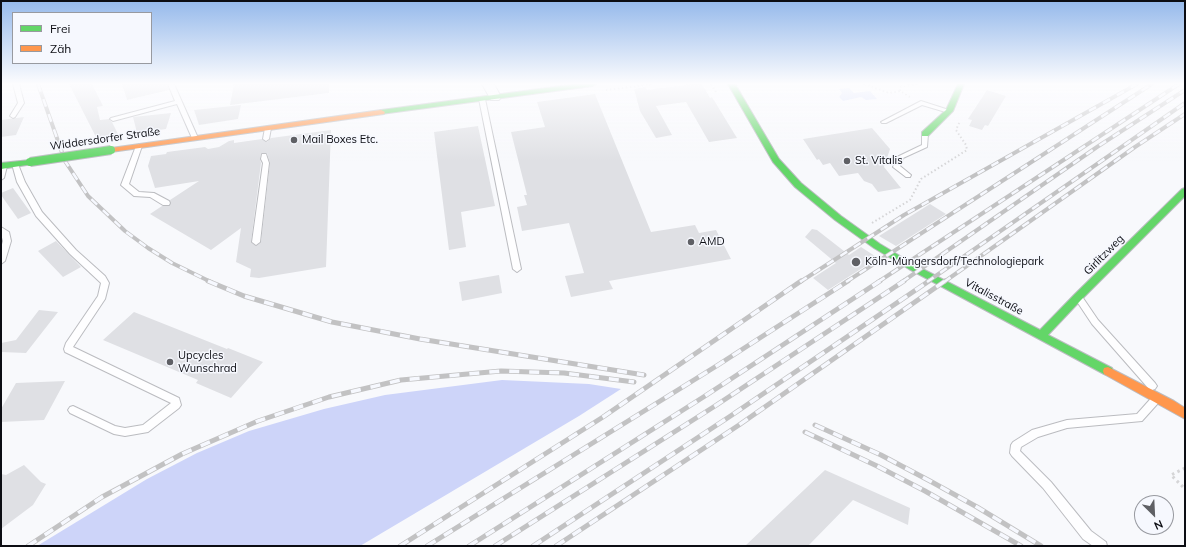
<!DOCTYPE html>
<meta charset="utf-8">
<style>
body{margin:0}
#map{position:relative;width:1186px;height:547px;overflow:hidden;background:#f8f9fc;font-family:Mulish,sans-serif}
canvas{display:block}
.frame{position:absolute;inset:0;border:2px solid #0c0d13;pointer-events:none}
.legend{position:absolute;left:12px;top:12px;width:140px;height:52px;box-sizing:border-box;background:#f6f8fe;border:1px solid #989aa0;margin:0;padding:5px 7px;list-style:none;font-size:12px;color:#0c0d13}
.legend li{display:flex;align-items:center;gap:8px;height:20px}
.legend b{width:20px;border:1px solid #989aa0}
.north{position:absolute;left:1134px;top:495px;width:40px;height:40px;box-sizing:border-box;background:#f6f8fe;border:1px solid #989aa0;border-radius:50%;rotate:156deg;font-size:11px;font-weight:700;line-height:16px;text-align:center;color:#0c0d13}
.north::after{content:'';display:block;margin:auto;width:14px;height:18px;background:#5f6065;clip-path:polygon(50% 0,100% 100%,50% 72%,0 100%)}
</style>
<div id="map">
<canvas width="1186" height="547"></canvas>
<div class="frame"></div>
<ul class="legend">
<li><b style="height:5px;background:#63d668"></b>Frei</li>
<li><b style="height:5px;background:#ff974d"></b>Zäh</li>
</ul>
<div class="north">N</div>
</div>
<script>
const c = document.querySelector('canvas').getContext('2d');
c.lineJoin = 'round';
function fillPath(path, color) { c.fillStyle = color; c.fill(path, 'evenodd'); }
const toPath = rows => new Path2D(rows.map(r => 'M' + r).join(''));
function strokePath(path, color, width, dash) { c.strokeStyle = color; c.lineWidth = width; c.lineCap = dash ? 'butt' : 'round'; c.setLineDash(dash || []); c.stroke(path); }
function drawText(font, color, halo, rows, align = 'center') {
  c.font = font + ' Mulish,sans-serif'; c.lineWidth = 3; c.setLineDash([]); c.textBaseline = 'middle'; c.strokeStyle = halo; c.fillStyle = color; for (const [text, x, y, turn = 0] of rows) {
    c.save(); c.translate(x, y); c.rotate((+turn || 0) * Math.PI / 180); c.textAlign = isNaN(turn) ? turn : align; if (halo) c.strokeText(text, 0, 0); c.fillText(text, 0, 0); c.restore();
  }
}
fillPath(toPath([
 [849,88,854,93,870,91,877,99,866,100,861,97,843,101,839,97,842,93,839,89]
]), '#d6ddfb');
fillPath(toPath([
 [502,380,589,384,621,389,579,416,360,546,37,546,147,479,197,453,249,431,324,409,385,395]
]), '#cdd4f9');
fillPath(toPath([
 [69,84,92,84,103,106,97,107,100,120,109,119,112,122,119,136,103,138,103,140,98,141],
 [122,84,167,84,169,90,127,100],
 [234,84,329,84,329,93,230,105],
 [694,84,702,84,710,98,712,97,737,138,709,142,686,102,656,106,672,135,656,138,640,111,634,89,645,87,647,90],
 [987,90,1006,96,988,126,985,125,982,130,969,126,972,120,968,119],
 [595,94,651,232,695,225,699,233,716,230,731,259,609,281,613,289,571,297,565,276,584,273,569,223,522,231,517,207,527,205,524,195,527,195,511,132,545,127,537,102],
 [241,105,238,119,199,125,194,110],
 [171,113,166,129,137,133,133,117],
 [24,117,16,135,1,137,1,120],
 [478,126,495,206,461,212,466,247,449,250,434,132],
 [872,128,890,149,884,167,901,188,878,192,872,184,864,181,858,173,839,176,830,163,823,165,819,159,817,160,803,139],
 [331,130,326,267,259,278,250,277,251,269,236,262,241,228,211,250,150,214,162,206,170,206,170,200,199,181,155,188,148,166,151,156,166,154,167,152,205,147,208,149,219,147,229,141,234,140,234,143,262,139,267,142,271,138],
 [261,153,267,153,270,163,261,242,256,246,251,242,261,163,260,159],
 [13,188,31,213,18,219,1,195,1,193],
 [930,204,946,214,896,246,879,236],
 [812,229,817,230,849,255,861,247,878,258,828,290,813,278,836,263,805,237],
 [56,241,81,267,63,277,38,251],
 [499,275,502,293,462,301,459,282],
 [39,310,58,312,26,353,1,352,1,343,16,340],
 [134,312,227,349,228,348,263,362,231,398,196,383,198,380,103,340],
 [65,381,44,420,1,422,1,409,16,383],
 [24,465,41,482,46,484,33,505,1,529,1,474,6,475],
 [825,470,910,508,908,525,853,500,808,546,745,546]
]), '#dfe0e4');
const lane = toPath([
 [13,84,19,84,24,103,15,117,13,118,10,116,18,103,13,84],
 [168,84,174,84,198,138,197,139,193,139,192,138,177,104,113,121,110,119,111,118,175,101,168,84],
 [482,97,485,99,521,269,517,272,513,269,479,99,482,97],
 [921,101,952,111,949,113,922,105,886,123,882,123,881,122,921,101],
 [268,126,271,128,269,139,266,141,263,139,265,128,268,126],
 [925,132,928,134,927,147,903,158,900,166,911,175,910,177,906,177,893,167,897,157,922,145,922,134,925,132],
 [139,144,142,146,129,184,139,192,154,193,169,201,170,203,169,205,163,205,150,197,134,196,121,185,136,146,139,144],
 [262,154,266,154,269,163,260,242,256,245,252,242,263,163,261,159,262,154],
 [13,162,15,162,18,164,25,182,42,212,76,250,105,276,109,283,105,299,73,347,179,398,181,405,179,408,148,432,125,436,114,434,70,413,68,410,70,407,73,406,115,426,125,428,143,425,171,403,65,352,64,349,66,343,98,296,101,283,70,254,36,216,17,182,12,164,13,162],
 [2,164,4,164,7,166,4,178,1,180,2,164],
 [1,227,9,232,11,241,5,261,1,264,1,248,3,241,1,234,1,227],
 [1078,294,1081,295,1098,320,1155,383,1157,386,1155,389,1152,390,1149,389,1092,324,1074,297,1075,295,1078,294],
 [1157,394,1160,395,1162,398,1160,401,1142,421,1067,428,1038,437,1021,447,1020,451,1051,482,1091,531,1106,542,1107,546,1093,546,1083,539,1043,488,1012,456,1010,453,1011,445,1013,442,1032,430,1067,420,1137,414,1154,395,1157,394]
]);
const street = toPath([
 [482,84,494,84,501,97,499,100,491,100,482,84]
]);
const fast = toPath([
 [576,84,596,84,593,86,381,114,377,112,381,110,576,84],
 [728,84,735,84,779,159,801,183,841,216,880,244,915,265,1040,330,1075,294,1182,189,1185,188,1185,196,1081,300,1048,335,1112,368,1113,371,1112,374,1108,375,1104,374,909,269,874,248,835,220,795,187,773,162,728,84],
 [958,84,964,84,953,111,928,136,922,136,922,132,946,110,958,84],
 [30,160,33,160,33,164,1,169,1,163,30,160]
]);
const slow = toPath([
 [381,110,385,112,384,114,111,152,107,150,111,148,381,110],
 [1108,367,1174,401,1185,408,1185,419,1104,374,1103,371,1104,368,1108,367]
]);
strokePath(lane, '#bbbcc0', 2);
strokePath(street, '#bbbcc0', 2);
strokePath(fast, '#bbbcc0', 2);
strokePath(slow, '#bbbcc0', 2);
strokePath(toPath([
 [711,84,716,92],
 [864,84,889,93,900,91,910,97],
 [606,90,652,84],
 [900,91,900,87,917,84],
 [872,223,910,200,921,179,967,150,966,145,956,130,960,121]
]), '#d5d5d7', 2, [1.5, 2.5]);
strokePath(toPath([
 [1185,468,1171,475,1185,489]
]), '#d5d5d7', 3, [2.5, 3.5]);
fillPath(lane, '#fefeff');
fillPath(street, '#fefeff');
fillPath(fast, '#63d668');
fillPath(slow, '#ff974d');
const railFar1 = toPath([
 [38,84,65,161,88,196,125,231,148,248,172,263,211,282],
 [800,282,904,215,1137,84],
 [846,282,1152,84],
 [878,282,1179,84],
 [902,282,1097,147,1185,90],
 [927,282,1185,103],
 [944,282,1135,147,1185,114]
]);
const rail = toPath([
 [208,281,244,296,332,322,420,339,644,375],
 [815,425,881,455,930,481,977,507,1041,546],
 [805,432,877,466,925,491,1021,546],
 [28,546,102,497,182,454,258,421,329,397,401,380,501,371,564,373,634,382],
 [400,546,603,417,801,281],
 [427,546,718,365,848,281],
 [469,546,705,396,880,281],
 [495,546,715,406,904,281],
 [533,546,729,417,929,281],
 [556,546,739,425,945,281]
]);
strokePath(railFar1, '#c2c2c3', 4);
strokePath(rail, '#c2c2c3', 5);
strokePath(railFar1, '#f6f8fe', 2.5, [8]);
strokePath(rail, '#f6f8fe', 3.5, [10]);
const fastBridge = toPath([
 [30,162,111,150]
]);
strokePath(fastBridge, '#bbbcc0', 10, []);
strokePath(fastBridge, '#63d668', 8);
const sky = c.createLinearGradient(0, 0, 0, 161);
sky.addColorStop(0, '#95b9eb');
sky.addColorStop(0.52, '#fcfcfe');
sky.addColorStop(1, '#fcfcfe00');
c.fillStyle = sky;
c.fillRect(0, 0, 1186, 161);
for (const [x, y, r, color] of [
 [294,140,4,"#5f6065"],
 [847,161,4,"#5f6065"],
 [691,242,4,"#5f6065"],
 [856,262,5,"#5f6065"],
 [170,362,4,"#5f6065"]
]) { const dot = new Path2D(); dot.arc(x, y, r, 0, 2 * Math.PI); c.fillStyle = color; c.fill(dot); strokePath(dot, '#f6f8fe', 1.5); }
drawText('11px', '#0c0d13', '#f6f8fe', [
 ["Widdersdorfer Straße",105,139,-8],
 ["Girlitzweg",1104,255,-45],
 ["Vitalisstraße",994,297,28]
]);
drawText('11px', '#0c0d13', '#f6f8fe', [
 ["Mail Boxes Etc.",302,140],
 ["St. Vitalis",855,161],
 ["AMD",699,242],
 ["Köln-Müngersdorf/Technologiepark",865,262],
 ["Upcycles",178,356],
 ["Wunschrad",178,369]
], 'left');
</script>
